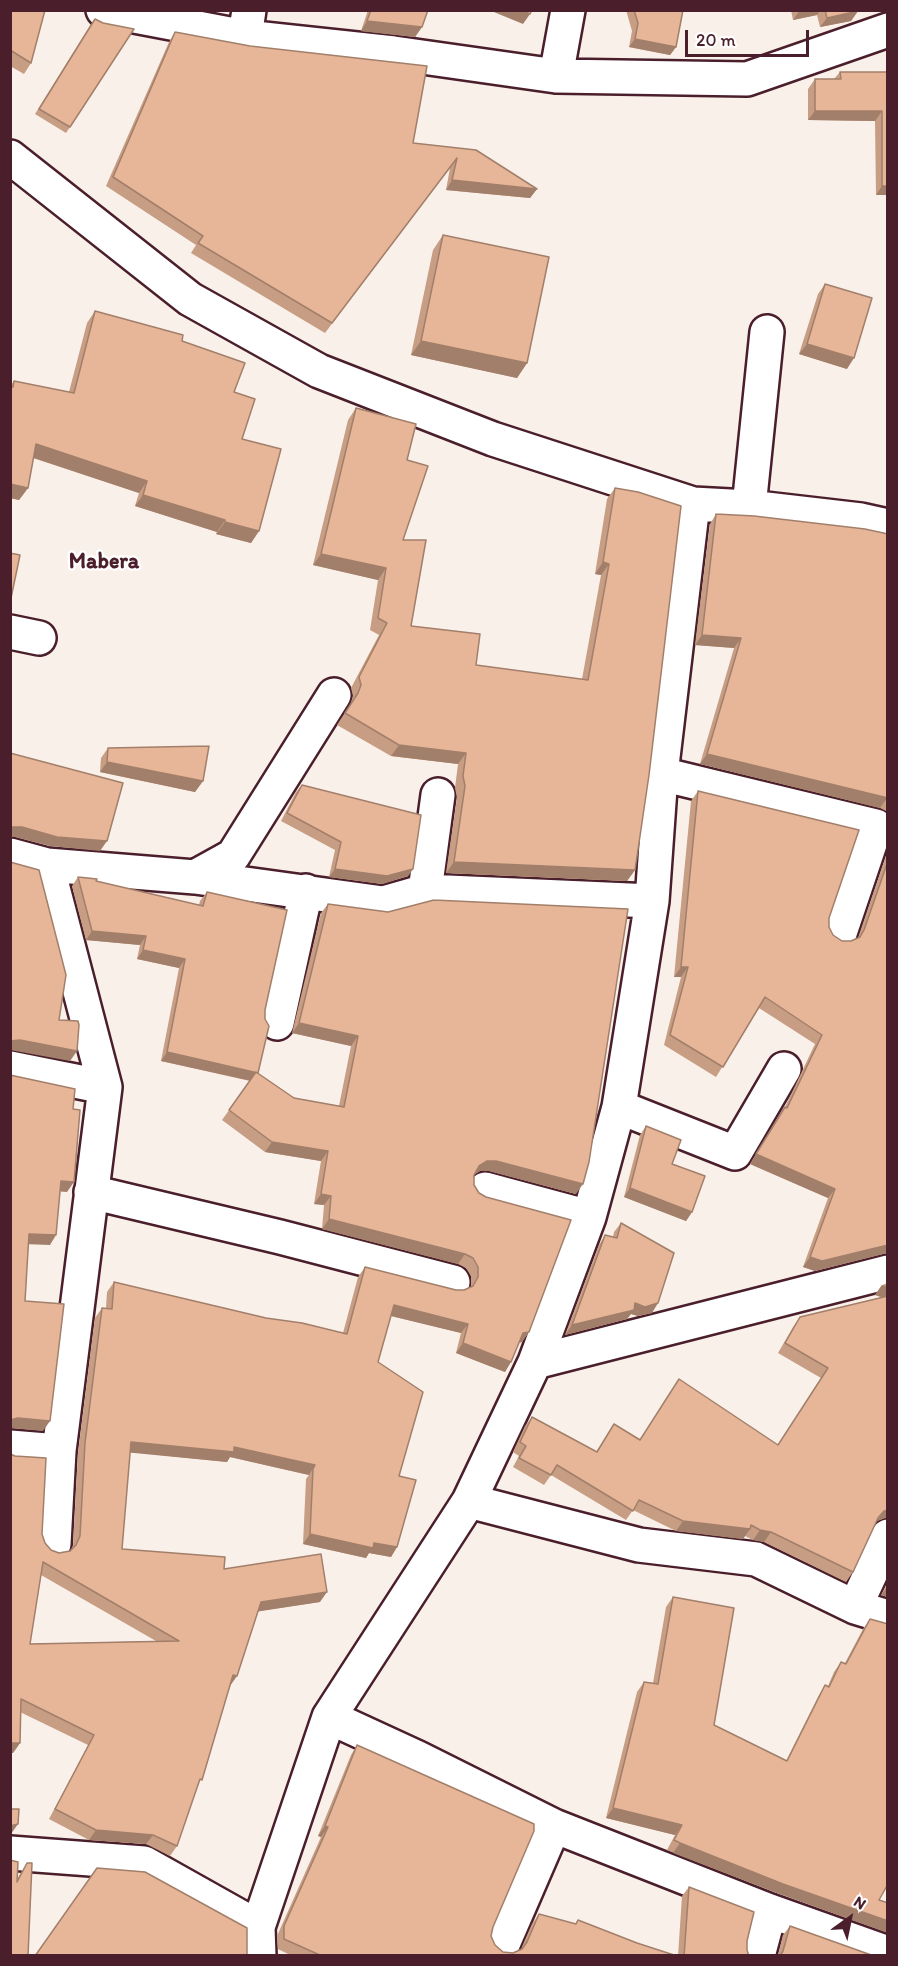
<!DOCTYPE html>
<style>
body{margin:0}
#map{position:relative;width:898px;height:1966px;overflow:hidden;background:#faf0ea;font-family:Itim,sans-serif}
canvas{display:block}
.frame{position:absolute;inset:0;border:12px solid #4a1f2b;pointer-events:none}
.north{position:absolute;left:820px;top:1888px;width:60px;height:60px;-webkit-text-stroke:4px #fff;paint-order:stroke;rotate:33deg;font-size:16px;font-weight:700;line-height:24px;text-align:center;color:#4a1f2b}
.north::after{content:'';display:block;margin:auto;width:21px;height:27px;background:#4a1f2b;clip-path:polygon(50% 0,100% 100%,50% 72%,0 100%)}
.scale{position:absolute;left:685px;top:30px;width:124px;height:27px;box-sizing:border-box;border:3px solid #4a1f2b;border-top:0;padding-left:8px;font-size:18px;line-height:21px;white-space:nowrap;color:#4a1f2b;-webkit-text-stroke:4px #fff;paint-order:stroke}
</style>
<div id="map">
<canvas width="898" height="1966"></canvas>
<div class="frame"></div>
<div class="north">N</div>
<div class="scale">20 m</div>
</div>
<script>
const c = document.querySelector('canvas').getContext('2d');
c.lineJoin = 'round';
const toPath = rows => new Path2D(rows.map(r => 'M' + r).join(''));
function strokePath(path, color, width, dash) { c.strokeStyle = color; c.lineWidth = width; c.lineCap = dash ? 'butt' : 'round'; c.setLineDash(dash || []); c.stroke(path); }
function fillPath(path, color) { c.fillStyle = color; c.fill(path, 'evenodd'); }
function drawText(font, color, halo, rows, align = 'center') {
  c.font = font + ' Itim,sans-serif'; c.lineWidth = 4.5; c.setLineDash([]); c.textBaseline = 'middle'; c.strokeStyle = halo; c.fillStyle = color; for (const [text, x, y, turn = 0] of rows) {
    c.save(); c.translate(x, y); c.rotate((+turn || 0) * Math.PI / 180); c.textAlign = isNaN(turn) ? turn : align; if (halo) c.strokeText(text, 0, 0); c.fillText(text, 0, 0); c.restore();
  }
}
const street = toPath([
 [103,10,245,37,394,53,556,76,747,79,888,30],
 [245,37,249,10],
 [556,76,568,10],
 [10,157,190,299,319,371,493,439,693,504,749,507,861,520,888,526],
 [749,507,767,332],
 [10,632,39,638],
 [661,774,876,826,840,933],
 [10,855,47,865,195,877,383,903,425,891,652,901],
 [195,877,233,856,334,695],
 [425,891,438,795],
 [277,1023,306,891],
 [10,1068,105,1087],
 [619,1107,735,1153,784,1069],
 [485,1189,589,1217],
 [91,1192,280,1237,453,1282],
 [535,1362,888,1272],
 [10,1447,59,1451,105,1087,47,865],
 [469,1501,639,1545,756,1559,855,1607,888,1617],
 [54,1544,59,1451],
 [855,1607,888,1536],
 [329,1717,418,1758,554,1826,770,1911,888,1953],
 [10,1853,144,1863,258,1927],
 [503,1944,554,1826],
 [259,1956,258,1927,329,1717,469,1501,535,1362,589,1217,619,1107,652,901,661,774,693,504],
 [758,1956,770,1911]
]);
strokePath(street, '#4a1f2b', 38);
strokePath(street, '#fff', 33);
fillPath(toPath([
 [10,10,31,63,24,74,10,66],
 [368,10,428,10,422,27,415,37,361,31],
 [626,10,683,10,676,47,670,55,629,47,632,31],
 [791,10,858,11,851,21,820,27,817,15,793,20],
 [91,24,70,127,66,133,35,114],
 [175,32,413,143,537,189,530,198,446,190,450,168,325,333,191,253,196,245,106,186,169,42],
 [840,72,888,72,888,195,876,195,875,121,808,120,808,89,815,79,834,79],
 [443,235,527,363,517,378,411,355,433,250],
 [825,284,847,369,799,354,818,294],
 [95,311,182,341,234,392,259,531,251,543,216,534,217,532,135,506,139,493,33,458,28,488,19,500,10,498,10,386,14,381,69,392,87,323],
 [356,408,407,460,403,540,411,626,476,665,582,679,601,575,595,574,607,499,615,488,635,870,627,881,446,873,457,798,455,788,458,764,391,756,337,725,350,705,353,696,351,688,379,635,370,630,378,580,313,565,348,420],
 [716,514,888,534,888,812,880,808,700,764,734,648,695,645,710,524],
 [108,748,203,781,195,792,100,772,101,758],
 [302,785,413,869,408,876,382,884,329,877,335,850,281,821,296,792],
 [698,791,829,918,829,927,833,935,842,941,851,941,858,938,888,850,888,1254,883,1254,815,1271,803,1267,828,1198,750,1164,778,1117,785,1107,815,1044,759,1008,716,1077,664,1045,681,977,674,977,691,801],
 [78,877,199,905,200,901,207,892,265,1010,258,1073,294,1098,339,1106,351,1046,292,1033,321,913,328,904,576,1194,489,1171,480,1171,474,1175,474,1185,529,1332,522,1342,519,1343,505,1372,456,1353,461,1333,391,1316,378,1362,399,1476,397,1547,391,1557,369,1553,366,1558,303,1544,306,1479,309,1475,230,1457,227,1462,130,1452,122,1549,224,1569,320,1602,258,1611,230,1686,177,1846,170,1856,146,1844,89,1840,49,1819,88,1745,20,1712,20,1743,13,1753,42,1534,45,1543,51,1550,59,1553,70,1551,73,1546,78,1453,95,1318,102,1308,106,1308,107,1292,114,1282,266,1318,343,1333,358,1277,365,1267,456,1290,464,1290,471,1287,471,1276,466,1268,458,1264,322,1229,324,1205,314,1204,321,1161,265,1152,222,1120,250,1081,161,1061,179,968,137,959,140,945,86,940,72,886],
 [41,1575,156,1641,30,1644],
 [646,1126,672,1164,692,1212,686,1221,624,1197,640,1135],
 [621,1223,652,1313,638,1316,631,1314,627,1319,565,1335,599,1245,605,1235,613,1237,614,1232],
 [888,1283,888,1517,877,1521,853,1572,846,1582,764,1542,753,1540,745,1536,743,1539,676,1531,633,1510,626,1520,551,1475,544,1485,513,1467,519,1456,513,1452,525,1426,532,1417,596,1452,614,1424,640,1439,778,1445,821,1378,778,1353,793,1327,800,1317,883,1298,875,1295,882,1285],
 [888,1582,888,1597,881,1595],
 [673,1597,714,1725,786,1761,819,1695,825,1685,828,1686,834,1672,841,1662,845,1663,863,1629,870,1619,777,1893,667,1850,675,1835,606,1818,637,1692,644,1682,653,1683,666,1607],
 [357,1745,493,1927,491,1936,495,1945,503,1952,513,1953,521,1949,532,1924,539,1914,575,1924,578,1920,637,1943,677,1956,292,1956,278,1949,277,1936,321,1837,318,1836,351,1755],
 [27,1863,28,1956,17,1879],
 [689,1887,747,1941,747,1950,749,1956,678,1956,682,1896],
 [790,1926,874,1956,778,1956,783,1935]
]), '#c79d83');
fillPath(toPath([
 [489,10,521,10,530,14,523,24],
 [800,10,820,10,817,15,793,20],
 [858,11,851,21,820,27,827,18],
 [367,21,422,27,415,37,361,31],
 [635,39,676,47,670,55,629,47],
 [815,111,882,111,875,121,808,120],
 [452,180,537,189,530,198,446,190],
 [882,186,888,186,888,195,876,195],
 [421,341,527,363,517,378,411,355],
 [807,344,854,358,847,369,799,354],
 [36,444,147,481,139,493,28,456],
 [10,484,28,488,19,500,10,498],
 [143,495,225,520,217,532,135,506],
 [225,522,259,531,251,543,216,534],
 [321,554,386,568,378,580,313,565],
 [603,562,609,564,601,575,595,574],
 [702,635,741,638,734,648,695,645],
 [399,745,466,753,458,764,391,756],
 [707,754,887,798,880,808,700,764],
 [107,762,203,781,195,792,100,772],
 [13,827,22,827,107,841,100,851,50,846,15,837,10,837,10,828],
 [454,862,635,870,627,881,446,873],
 [335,869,413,869,408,876,382,884,329,877],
 [92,931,146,936,140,945,86,940],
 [143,950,185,959,179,968,137,959],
 [681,967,688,967,681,977,674,977],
 [299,1023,358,1036,351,1046,292,1033],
 [11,1040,20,1040,77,1051,70,1061,10,1050,10,1041],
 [167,1052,258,1073,252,1081,161,1061],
 [272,1142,328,1151,321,1161,265,1152],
 [756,1154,835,1189,828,1198,750,1164],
 [487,1161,496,1161,583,1184,576,1194,489,1171,480,1171,472,1175,479,1166],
 [61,1181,74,1182,67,1192,54,1191],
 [630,1188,692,1212,686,1221,624,1197],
 [321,1194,331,1196,324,1205,314,1204],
 [329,1219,465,1254,458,1264,322,1229],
 [29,1234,56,1235,50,1245,23,1244],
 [888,1245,888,1254,883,1254,815,1271,803,1267,810,1257],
 [882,1285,888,1287,888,1299,875,1295],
 [635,1303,658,1303,652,1313,638,1316,631,1314,627,1319,565,1335,572,1325],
 [394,1305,468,1324,461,1333,387,1315],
 [529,1332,522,1342,516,1343,523,1333],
 [463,1343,511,1362,505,1372,456,1353],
 [18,1418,50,1421,43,1431,10,1428,10,1420],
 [131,1442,234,1447,315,1465,309,1475,230,1457,227,1462,124,1452],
 [888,1510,888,1517,877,1521,884,1511],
 [683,1521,750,1529,743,1539,676,1531],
 [760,1530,771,1532,764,1542,753,1540],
 [310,1534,374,1543,397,1547,391,1557,369,1553,366,1558,303,1544],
 [888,1586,888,1597,881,1595],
 [327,1592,320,1602,255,1612,261,1602],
 [233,1675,237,1676,230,1686,226,1685],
 [10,1743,20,1743,13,1753,10,1753],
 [613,1808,682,1825,675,1835,606,1818],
 [18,1824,11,1834,10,1834,10,1826],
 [325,1826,328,1827,321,1837,318,1836],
 [96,1830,153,1835,146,1844,89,1840],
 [680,1843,888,1921,888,1933,777,1893,673,1853]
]), '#a27f6a');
const building = toPath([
 [10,10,45,10,31,63,10,50,10,10],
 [371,10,428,10,422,27,367,21,371,10],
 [521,10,532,10,530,14,521,10],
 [634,10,683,10,676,47,635,39,638,23,634,10],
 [825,10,858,10,858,11,827,18,825,10],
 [95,19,103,23,134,29,70,127,39,109,95,19],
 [175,32,250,46,427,66,413,143,476,150,537,189,452,180,457,158,332,323,198,243,203,236,113,177,175,32],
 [840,72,888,72,888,186,882,186,882,111,815,111,815,79,841,79,840,72],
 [443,235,549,257,527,363,421,341,443,235],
 [825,284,872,298,854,358,807,344,825,284],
 [95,311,183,335,182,341,245,363,234,392,255,399,242,439,281,449,259,531,225,522,225,520,143,495,147,481,36,444,28,488,10,484,10,387,13,387,14,381,74,393,95,311],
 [356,408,416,424,407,460,428,466,403,540,426,540,411,626,480,634,476,665,588,680,609,564,603,562,615,488,638,492,681,506,649,775,635,870,454,862,465,786,463,776,466,753,399,745,345,713,358,693,361,685,359,677,387,623,378,618,386,568,321,554,356,408],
 [716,514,754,516,865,529,888,534,888,798,707,754,741,638,702,635,716,514],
 [10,553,20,555,10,603,10,553],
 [209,746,203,781,107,762,108,748,209,746],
 [10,753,123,783,107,841,57,837,22,827,13,827,10,828,10,753],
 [302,785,421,815,413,869,387,876,335,869,341,842,287,813,302,785],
 [698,791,859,830,829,918,829,927,833,935,842,941,851,941,860,937,864,930,888,861,888,1245,822,1261,810,1257,835,1189,756,1154,785,1107,787,1108,822,1035,765,997,723,1067,670,1035,688,967,681,967,698,791],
 [10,862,39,870,66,975,59,1020,78,1021,79,1025,77,1051,20,1040,10,1041,10,862],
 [78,877,97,879,96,881,203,906,207,892,287,910,265,1010,265,1019,269,1026,258,1073,167,1052,185,959,143,950,146,936,92,931,78,877],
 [434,900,628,909,589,1162,583,1184,496,1161,487,1161,479,1166,474,1175,474,1185,479,1193,486,1197,571,1220,529,1332,523,1333,511,1362,463,1343,468,1324,394,1305,378,1362,423,1392,399,1476,416,1480,397,1547,374,1543,373,1548,310,1534,313,1469,315,1465,234,1447,234,1452,131,1442,122,1549,225,1557,224,1569,321,1554,327,1592,261,1602,237,1676,233,1675,202,1780,200,1779,177,1846,153,1835,96,1830,55,1809,94,1735,21,1699,20,1743,10,1743,10,1454,15,1456,46,1458,42,1534,45,1543,51,1550,59,1553,70,1551,76,1545,80,1536,85,1443,102,1308,112,1309,114,1282,266,1318,302,1323,347,1334,365,1267,456,1290,464,1290,473,1286,478,1277,478,1267,473,1258,465,1254,329,1219,331,1196,321,1194,328,1151,272,1142,229,1110,256,1072,294,1098,344,1107,358,1036,299,1023,328,904,388,912,434,900],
 [43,1562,179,1641,30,1644,43,1562],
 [10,1075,75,1089,73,1109,80,1110,74,1182,61,1181,56,1235,29,1234,25,1301,64,1304,50,1421,18,1418,10,1420,10,1075],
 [646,1126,681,1140,672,1164,705,1176,692,1212,630,1188,646,1126],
 [621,1223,674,1253,658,1303,645,1307,635,1303,634,1310,572,1325,605,1235,617,1238,621,1223],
 [888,1296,888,1510,884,1511,878,1518,853,1572,771,1532,760,1530,751,1525,750,1529,683,1521,639,1500,633,1511,557,1465,551,1475,519,1458,526,1446,520,1442,532,1417,597,1452,614,1424,640,1440,679,1379,778,1445,828,1368,785,1343,800,1317,888,1296],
 [673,1597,734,1608,714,1725,787,1761,825,1685,829,1687,841,1662,846,1664,870,1619,888,1624,888,1884,879,1900,888,1903,888,1921,783,1884,680,1843,674,1840,682,1825,613,1808,644,1682,658,1684,673,1597],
 [357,1745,534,1824,534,1831,493,1927,491,1936,495,1945,503,1952,513,1953,522,1949,527,1942,539,1914,576,1924,578,1920,637,1943,677,1956,322,1956,284,1939,284,1926,328,1827,325,1826,357,1745],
 [10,1809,19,1809,18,1824,10,1826,10,1809],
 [10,1860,18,1862,17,1882,27,1863,32,1863,28,1956,10,1956,10,1860],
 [97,1868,145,1872,247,1928,247,1956,35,1956,97,1868],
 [689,1887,754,1912,747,1941,747,1950,749,1956,684,1956,689,1887],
 [790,1926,874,1956,780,1956,783,1951,790,1926]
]);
fillPath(building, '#e7b698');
strokePath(building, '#a27f6a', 1.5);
drawText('bold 22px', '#4a1f2b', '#fff', [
 ["Mabera",104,562]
]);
</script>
